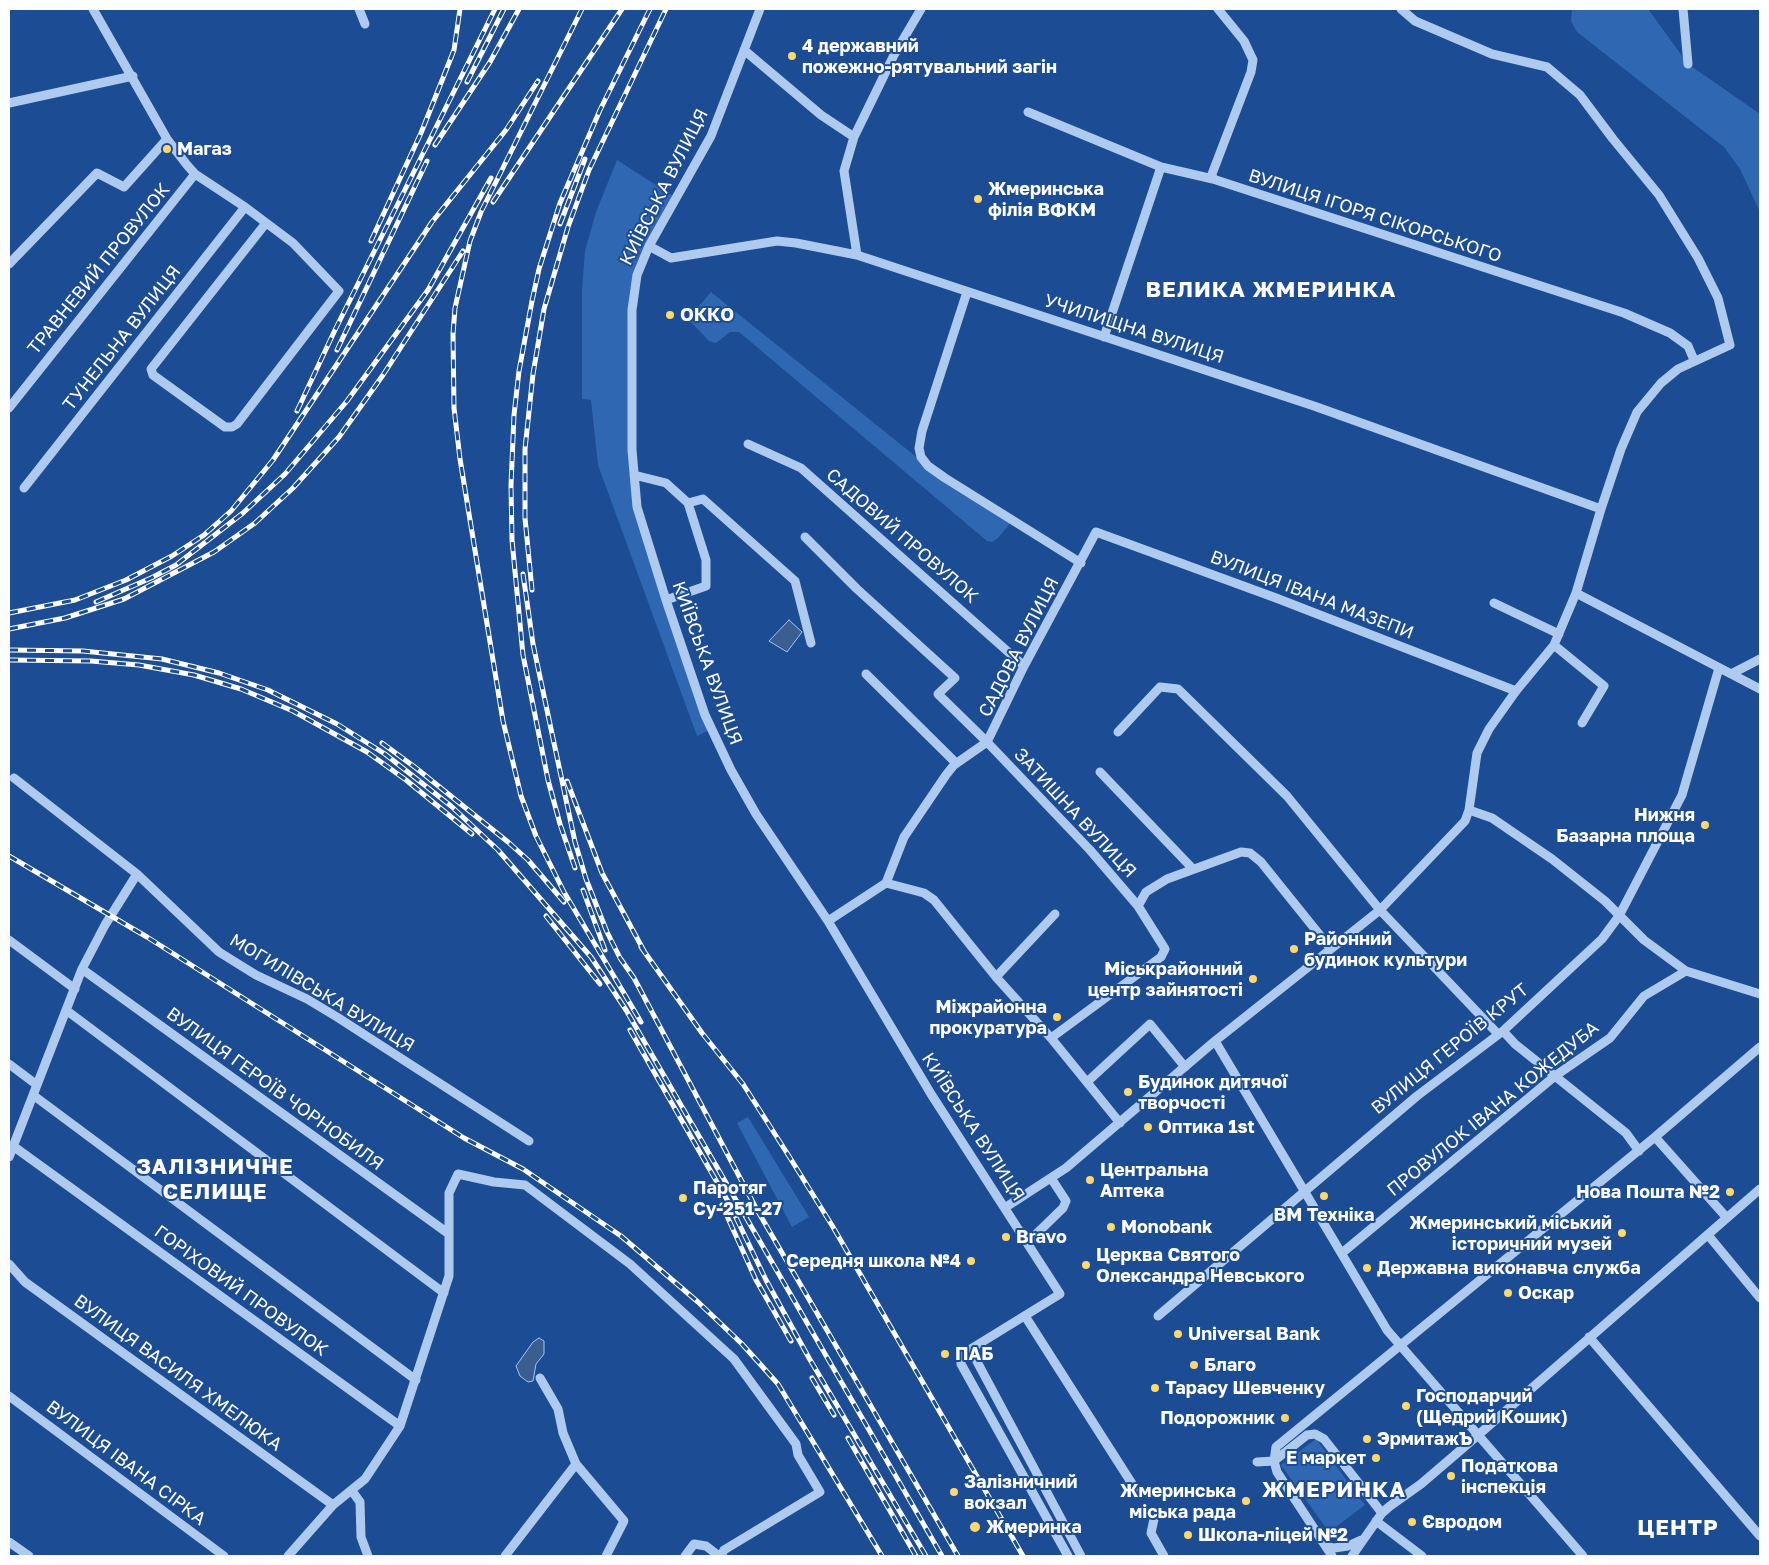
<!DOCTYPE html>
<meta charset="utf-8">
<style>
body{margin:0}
#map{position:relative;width:1769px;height:1565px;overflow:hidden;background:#1c4d94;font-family:"Golos Text",sans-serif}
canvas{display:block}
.frame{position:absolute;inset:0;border:10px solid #fff;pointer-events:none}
</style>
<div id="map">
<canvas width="1769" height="1565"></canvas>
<div class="frame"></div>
</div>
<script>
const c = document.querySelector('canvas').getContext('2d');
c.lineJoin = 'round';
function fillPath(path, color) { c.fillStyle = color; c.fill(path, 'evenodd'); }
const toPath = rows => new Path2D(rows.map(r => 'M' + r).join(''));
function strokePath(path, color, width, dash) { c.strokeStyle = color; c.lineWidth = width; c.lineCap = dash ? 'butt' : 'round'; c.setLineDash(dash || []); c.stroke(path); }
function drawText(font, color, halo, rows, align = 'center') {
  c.font = font + ' "Golos Text",sans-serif'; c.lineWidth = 4; c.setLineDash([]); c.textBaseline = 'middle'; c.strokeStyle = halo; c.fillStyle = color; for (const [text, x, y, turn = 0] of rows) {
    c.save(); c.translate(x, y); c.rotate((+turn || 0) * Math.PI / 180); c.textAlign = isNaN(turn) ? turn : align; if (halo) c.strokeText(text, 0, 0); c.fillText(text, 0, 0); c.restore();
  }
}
fillPath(toPath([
 [1572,9,1648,9,1688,64,1760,114,1760,212,1740,169,1724,147,1577,32,1571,21],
 [617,160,676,198,649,246,633,292,635,494,711,729,697,736,598,465,591,400,582,399,582,291,585,251,596,212],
 [711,292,935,472,1013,520,998,538,992,542,987,541,739,332,730,332,716,343,709,341,688,319],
 [748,1117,809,1217,792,1227,737,1123],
 [1316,1439,1365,1505,1329,1532,1281,1465]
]), '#3067b2');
const water = toPath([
 [789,620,802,632,787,652,769,641,789,620],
 [539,1338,544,1341,544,1354,536,1364,533,1381,528,1382,520,1376,516,1366,533,1342,539,1338]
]);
fillPath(water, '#3b5e92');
strokePath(water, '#a1c4f1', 1);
strokePath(toPath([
 [93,9,167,139,187,165,195,174,245,207,293,243,339,291,237,424,232,427,225,427,153,375,151,369,266,223],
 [359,9,365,24],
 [760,9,711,136,649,246,637,275,632,310,632,450,637,507,666,600,705,715,731,770,756,814,828,921,931,1094,1060,1294,961,1355,961,1364,1068,1556],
 [1218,9,1244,41,1253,60,1251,72,1212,174,1213,179,1624,313,1670,333,1688,346,1694,360],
 [1683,9,1688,64],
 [744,50,821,115,854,137],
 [9,103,133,76],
 [1028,112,1161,167],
 [649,246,671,258,777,241,796,243,857,255,1314,406,1601,509],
 [857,255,844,171,854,137,894,55,921,9],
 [9,264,97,173,124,187,167,139],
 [967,292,922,431,919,448,921,457,928,466,945,478,1081,563],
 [1104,337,1161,167,1213,179],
 [9,408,195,174],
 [748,444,801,468,1024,666],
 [634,475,666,483,688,503,706,560,706,586,666,600],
 [24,488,245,207],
 [688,503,703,499,795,581,811,643],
 [805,537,857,589,955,678,938,694,987,742,1090,850,1138,906],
 [1576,593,1760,689],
 [1494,603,1559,634],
 [1554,645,1604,686,1582,723],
 [866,674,956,763],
 [1731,674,1760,659],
 [1118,732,1160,687,1178,689,1287,796,1380,910,1498,1034],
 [1100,772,1193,869],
 [14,778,137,874,219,952,256,975,307,999,337,1017,529,1141],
 [1469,810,1492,818,1552,859,1605,901,1644,940,1686,971,1760,994],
 [886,883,924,893,934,900,996,977,1051,1038,1120,1123],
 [828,921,886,883,904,837,946,775,954,765,987,742,1024,666,1096,532,1276,598,1516,691],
 [9,940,75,989],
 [82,969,449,1234],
 [996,977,1055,914],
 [66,1010,444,1293],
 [1503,1031,1515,1044,1626,1133,1639,1151],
 [1051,1038,1161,957,1165,949,1138,906,1146,892,1167,879,1241,852,1250,853,1261,862,1331,949],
 [1215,1041,1387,1330,1583,1556],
 [9,1064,37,1085],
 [1087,1082,1150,1024,1185,1067],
 [33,1095,416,1380],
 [1655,1137,1727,1218],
 [13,1146,400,1426],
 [9,1157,82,969,105,925,137,874],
 [1006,1207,1066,1168,1215,1041,1380,910,1465,821,1469,810,1477,753,1489,729,1516,691,1554,645,1576,593,1601,509,1621,449,1637,412,1661,383,1678,369,1730,345,1718,298,1698,258,1659,195,1613,139,1580,95,1547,67,1492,54,1415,21,1401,9],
 [1708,1235,1760,1298],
 [1028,1242,1063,1208,1066,1201,1051,1178],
 [1342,1253,1555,1076,1610,1038,1644,996,1686,971],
 [9,1264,25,1282,333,1505],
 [1025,1316,1136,1490],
 [1158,1316,1417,1096,1503,1031,1602,939,1619,916,1682,795,1719,668],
 [1589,1337,1760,1536],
 [974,1347,974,1356,1081,1556],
 [9,1396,224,1556],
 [1257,1462,1274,1461,1307,1435,1315,1434,1324,1439,1382,1513],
 [576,1464,624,1521,606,1556],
 [352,1491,360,1502,361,1537,368,1556],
 [1154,1519,1151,1533,1164,1556],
 [1376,1521,1422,1556],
 [9,1542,29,1556],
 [1326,1546,1334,1548,1348,1546,1361,1540],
 [288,1556,333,1505,365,1479,400,1426,449,1276,449,1193,458,1174,494,1182,525,1185,630,1264,734,1359,796,1444,798,1455,820,1492,724,1550,721,1556],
 [505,1556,576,1464,563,1433,558,1409,540,1378],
 [685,1556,694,1544,706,1546,719,1556],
 [1332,1556,1277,1472,1274,1461,1276,1447,1655,1137,1760,1047],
 [1352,1556,1382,1513,1390,1506,1421,1484,1477,1436,1760,1189]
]), '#aecaef', 9);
const rail = toPath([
 [582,9,481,212,470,241,455,308,453,334,454,408,460,459,503,721,521,796,536,836,564,892,641,1022],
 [467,82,504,9],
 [435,145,490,62,519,9],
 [493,202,622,9],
 [560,224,585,159],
 [371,241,421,133,443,78,454,50,460,9],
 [337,350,427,161],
 [297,411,335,330,495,9],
 [523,574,533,644,575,842,586,879,607,932,620,958,634,978,756,1208,958,1556],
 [532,590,525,518,525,449,533,374,544,309,568,227,589,170,666,9],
 [96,602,151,578,176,565,243,513,285,474,347,401,428,290,491,178],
 [9,613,75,600,126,580,172,556,204,535,231,511,273,460,432,222,506,130,538,81],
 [9,629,65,618,124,599,214,552,255,523,293,488,339,437,383,375,463,251],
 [9,650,83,651,162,659,219,673,268,690,337,724,385,754,451,806,498,850,591,957,626,1010,942,1556],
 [9,660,91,661,139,665,194,675,241,689,293,711,367,752,406,780,472,834],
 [382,743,416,768,508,842,528,860,564,902],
 [567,781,602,873,644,951],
 [9,856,147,937,464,1138,523,1169,621,1236,698,1302,742,1344,778,1384,882,1556],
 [575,868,560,824,548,780,523,655,512,540,511,485,514,415,519,371,532,301,539,269,560,203,600,110,650,9],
 [583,890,605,950],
 [546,916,600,984],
 [641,947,702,1033,743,1084,787,1153,833,1227,1023,1556],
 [630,1030,730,1205,766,1280,809,1358,926,1556],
 [722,1205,756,1280,791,1341],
 [812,1378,834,1415],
 [848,1438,916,1556]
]);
strokePath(rail, '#fff', 5);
strokePath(rail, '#1c4d94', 3, [9]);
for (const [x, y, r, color] of [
 [792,56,5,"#ffd86c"],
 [167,149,5,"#ffd86c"],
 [978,199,5,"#ffd86c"],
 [670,315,5,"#ffd86c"],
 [1705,825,5,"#ffd86c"],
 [1294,949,5,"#ffd86c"],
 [1253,979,5,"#ffd86c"],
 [1057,1017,5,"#ffd86c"],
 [1128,1092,5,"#ffd86c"],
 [1148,1127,5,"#ffd86c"],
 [1090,1180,5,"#ffd86c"],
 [1730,1192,5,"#ffd86c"],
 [1324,1196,5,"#ffd86c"],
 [683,1198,5,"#ffd86c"],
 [1111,1227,5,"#ffd86c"],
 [1622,1233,5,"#ffd86c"],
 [1006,1237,5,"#ffd86c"],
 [971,1261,5,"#ffd86c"],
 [1086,1265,5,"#ffd86c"],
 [1367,1268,5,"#ffd86c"],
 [1508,1293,5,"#ffd86c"],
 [1178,1334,5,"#ffd86c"],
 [945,1354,5,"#ffd86c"],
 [1194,1365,5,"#ffd86c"],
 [1155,1388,5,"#ffd86c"],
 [1406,1406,5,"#ffd86c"],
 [1285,1418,5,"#ffd86c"],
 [1367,1439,5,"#ffd86c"],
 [1376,1458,5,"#ffd86c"],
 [1451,1476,5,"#ffd86c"],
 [954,1492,5,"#ffd86c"],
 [1246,1501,5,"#ffd86c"],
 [1412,1522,5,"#ffd86c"],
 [975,1527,6,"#ffd86c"],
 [1188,1535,5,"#ffd86c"]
]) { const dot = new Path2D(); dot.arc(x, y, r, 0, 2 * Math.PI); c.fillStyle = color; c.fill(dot); strokePath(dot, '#1c4d94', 2); }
drawText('bold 18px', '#fff', '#1c4d94', [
 ["4 державний",802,46],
 ["пожежно-рятувальний загін",802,67],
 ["Магаз",177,149],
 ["Жмеринська",988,189],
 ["філія ВФКМ",988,210],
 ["ОККО",680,315],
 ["Нижня",1695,815,"right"],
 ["Базарна площа",1695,836,"right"],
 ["Районний",1304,939],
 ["будинок культури",1304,960],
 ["Міськрайонний",1243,969,"right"],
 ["центр зайнятості",1243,990,"right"],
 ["Міжрайонна",1047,1007,"right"],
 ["прокуратура",1047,1028,"right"],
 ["Будинок дитячої",1138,1082],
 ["творчості",1138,1103],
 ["Оптика 1st",1158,1127],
 ["Центральна",1100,1170],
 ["Аптека",1100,1191],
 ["Паротяг",693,1188],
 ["Су-251-27",693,1209],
 ["Нова Пошта №2",1720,1192,"right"],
 ["ВМ Техніка",1324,1215,"center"],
 ["Жмеринський міський",1612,1223,"right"],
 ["історичний музей",1612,1244,"right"],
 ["Monobank",1121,1227],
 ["Bravo",1016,1237],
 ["Церква Святого",1096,1255],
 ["Олександра Невського",1096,1276],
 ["Середня школа №4",961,1261,"right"],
 ["Державна виконавча служба",1377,1268],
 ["Оскар",1518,1293],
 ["Universal Bank",1188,1334],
 ["ПАБ",955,1354],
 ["Благо",1204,1365],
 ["Тарасу Шевченку",1165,1388],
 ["Господарчий",1416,1396],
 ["(Щедрий Кошик)",1416,1417],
 ["Подорожник",1275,1418,"right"],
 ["ЭрмитажЪ",1377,1439],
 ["E маркет",1366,1458,"right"],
 ["Податкова",1461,1466],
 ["інспекція",1461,1487],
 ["Залізничний",964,1482],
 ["вокзал",964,1503],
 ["Жмеринська",1236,1491,"right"],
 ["міська рада",1236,1512,"right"],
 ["Євродом",1422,1522],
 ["Жмеринка",986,1527],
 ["Школа-ліцей №2",1198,1535]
], 'left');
drawText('18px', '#fff', '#1c4d94', [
 ["КИЇВСЬКА ВУЛИЦЯ",664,187,-63],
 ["ВУЛИЦЯ ІГОРЯ СІКОРСЬКОГО",1375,216,18],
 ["ТРАВНЕВИЙ ПРОВУЛОК",99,269,-51],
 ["УЧИЛИЩНА ВУЛИЦЯ",1134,329,18],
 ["ТУНЕЛЬНА ВУЛИЦЯ",122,338,-52],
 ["САДОВИЙ ПРОВУЛОК",902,536,41],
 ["ВУЛИЦЯ ІВАНА МАЗЕПИ",1312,595,21],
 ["САДОВА ВУЛИЦЯ",1019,647,-63],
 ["КИЇВСЬКА ВУЛИЦЯ",707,663,70],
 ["ЗАТИШНА ВУЛИЦЯ",1075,813,47],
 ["МОГИЛІВСЬКА ВУЛИЦЯ",322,993,31],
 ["ВУЛИЦЯ ГЕРОЇВ КРУТ",1450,1049,-39],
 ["ВУЛИЦЯ ГЕРОЇВ ЧОРНОБИЛЯ",275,1089,36],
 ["ПРОВУЛОК ІВАНА КОЖЕДУБА",1493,1109,-39],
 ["КИЇВСЬКА ВУЛИЦЯ",973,1127,57],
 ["ГОРІХОВИЙ ПРОВУЛОК",241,1291,36],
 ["ВУЛИЦЯ ВАСИЛЯ ХМЕЛЮКА",178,1373,36],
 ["ВУЛИЦЯ ІВАНА СІРКА",126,1463,37]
]);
c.letterSpacing = '1px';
drawText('bold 22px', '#fff', '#1c4d94', [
 ["ВЕЛИКА ЖМЕРИНКА",1271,290],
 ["ЗАЛІЗНИЧНЕ",215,1167],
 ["СЕЛИЩЕ",215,1192],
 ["ЖМЕРИНКА",1334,1490],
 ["ЦЕНТР",1678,1528]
]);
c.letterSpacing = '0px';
</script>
